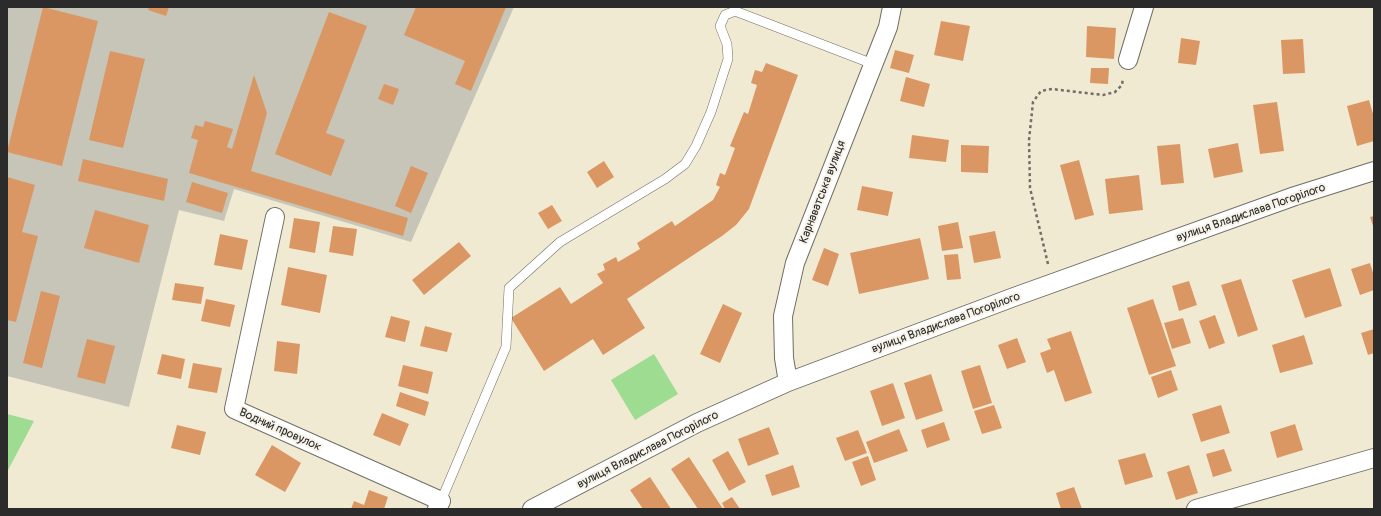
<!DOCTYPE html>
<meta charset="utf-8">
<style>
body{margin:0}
#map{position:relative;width:1381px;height:516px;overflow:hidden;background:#f1ead3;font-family:Pangolin,sans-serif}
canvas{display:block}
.frame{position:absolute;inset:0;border:8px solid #2b2b2b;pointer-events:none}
</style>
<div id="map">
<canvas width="1381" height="516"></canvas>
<div class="frame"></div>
</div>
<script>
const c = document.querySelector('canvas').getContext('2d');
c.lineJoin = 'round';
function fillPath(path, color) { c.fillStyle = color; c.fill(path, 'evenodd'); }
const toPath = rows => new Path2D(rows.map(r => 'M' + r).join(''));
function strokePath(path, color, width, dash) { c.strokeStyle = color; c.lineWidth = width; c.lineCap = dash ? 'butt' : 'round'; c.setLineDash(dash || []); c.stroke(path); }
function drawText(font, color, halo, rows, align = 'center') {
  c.font = font + ' Pangolin,sans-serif'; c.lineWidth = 4; c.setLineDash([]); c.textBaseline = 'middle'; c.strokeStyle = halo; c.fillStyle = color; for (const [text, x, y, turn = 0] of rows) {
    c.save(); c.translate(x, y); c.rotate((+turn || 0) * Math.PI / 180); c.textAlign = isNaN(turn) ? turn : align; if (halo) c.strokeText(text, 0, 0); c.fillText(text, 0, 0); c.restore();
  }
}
fillPath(toPath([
 [7,7,514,7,411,242,234,189,224,221,179,210,129,407,7,376]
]), '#c6c5b8');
fillPath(toPath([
 [654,354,678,394,635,420,611,380],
 [7,414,34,421,7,472]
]), '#9ddc91');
fillPath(toPath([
 [43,7,98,21,62,166,7,152],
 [149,7,169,7,166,16,148,10],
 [416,7,506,7,471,91,455,84,465,61,404,35],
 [329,12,367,26,326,133,345,140,331,176,275,154],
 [941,21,970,26,963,61,934,55],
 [1087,26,1116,28,1114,59,1086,57],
 [1181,38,1200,41,1196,65,1178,63],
 [1303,39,1305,73,1283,74,1281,40],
 [895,50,914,55,909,73,890,68],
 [110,51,145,59,123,148,89,140],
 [766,63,798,75,749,209,736,225,722,236,627,299,645,328,603,355,593,339,544,371,511,318,560,287,571,304,603,283,597,274,605,270,603,264,616,257,618,262,640,249,637,243,672,221,675,226,713,200,720,187,716,185,720,173,725,175,735,148,730,146,744,112,748,114,757,85,751,83,755,70,762,72],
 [1091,68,1109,68,1108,84,1090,83],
 [254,75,267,113,251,171,408,218,403,236,189,173,198,140,191,138,195,125,203,127,205,121,233,129,227,147,232,149],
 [906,77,930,84,924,107,900,101],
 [384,84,399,89,393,105,378,99],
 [1369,100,1374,117,1374,141,1357,146,1347,106],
 [1277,102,1284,151,1260,154,1253,105],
 [912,135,949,140,946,162,909,158],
 [1238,143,1243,172,1214,178,1208,149],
 [1180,144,1184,183,1161,185,1157,146],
 [961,145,989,146,988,173,961,172],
 [83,159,168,179,164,201,78,181],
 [1079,160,1094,215,1075,220,1060,165],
 [604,161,614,177,597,188,587,172],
 [411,166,428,173,411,213,395,206],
 [1139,175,1143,210,1109,214,1105,179],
 [7,177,35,185,22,232,38,236,16,322,7,320],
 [192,182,228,193,222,213,186,202],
 [862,186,893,192,888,216,857,210],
 [552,205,562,221,548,229,538,213],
 [95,210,149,225,139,263,84,248],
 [1374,216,1374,229,1370,217],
 [294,218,320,222,315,253,289,248],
 [958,222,963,248,942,251,938,226],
 [333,226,357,229,353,256,329,252],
 [995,231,1001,258,974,263,969,236],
 [220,234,248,240,242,270,214,265],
 [920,238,929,279,859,294,850,253],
 [459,242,471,256,424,295,412,280],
 [824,248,839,254,828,286,812,280],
 [958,254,961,279,947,280,944,255],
 [1370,263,1374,276,1374,290,1360,295,1351,269],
 [288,267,327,275,320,313,281,305],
 [1330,268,1342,306,1305,318,1292,280],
 [1241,279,1258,330,1238,337,1221,285],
 [1189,281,1197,305,1179,311,1172,286],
 [175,283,204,287,201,304,172,300],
 [41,291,60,296,42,368,23,363],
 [206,299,235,305,230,327,201,321],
 [1153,299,1176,366,1149,375,1127,308],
 [723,304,742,313,720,363,700,354],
 [1215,315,1225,343,1209,349,1199,321],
 [391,316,410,321,405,342,385,337],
 [1183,318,1191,343,1172,349,1164,323],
 [425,326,452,333,447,352,420,346],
 [1374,329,1374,353,1368,355,1361,333],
 [1071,331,1092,393,1065,402,1054,370,1047,373,1040,353,1051,349,1047,339],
 [1304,335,1313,364,1280,373,1272,345],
 [1017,338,1026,362,1007,369,998,345],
 [87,339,115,346,105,384,77,377],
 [277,341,300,344,297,374,274,371],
 [162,354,185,359,181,379,157,374],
 [193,363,222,368,217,393,188,388],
 [403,365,433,372,428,394,398,386],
 [980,365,992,403,973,409,961,371],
 [1171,370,1178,390,1158,398,1151,377],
 [931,374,943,411,916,420,904,383],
 [893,383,905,418,882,426,870,391],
 [400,392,429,402,425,416,396,406],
 [994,405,1002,428,982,434,974,411],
 [1221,405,1230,433,1201,442,1192,414],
 [382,413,409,424,400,446,373,435],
 [944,422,950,440,927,448,921,430],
 [1295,424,1303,450,1277,458,1270,432],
 [177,425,206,432,200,455,171,448],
 [769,427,779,454,748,466,738,439],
 [899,429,908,451,874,463,866,442],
 [858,430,867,453,845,461,836,438],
 [272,445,301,463,285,492,255,475],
 [1224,449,1232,471,1213,477,1206,454],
 [728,451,746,482,729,491,712,460],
 [1145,453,1153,477,1125,485,1118,460],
 [868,456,876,480,861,486,852,462],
 [689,457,723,509,698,509,671,469],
 [793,465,800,487,772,496,765,475],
 [1189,465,1198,493,1176,500,1167,472],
 [650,477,671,509,643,509,630,490],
 [1074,487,1082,509,1061,509,1056,493],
 [369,490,388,497,384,509,351,509,354,501,364,505],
 [732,497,740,509,725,509,722,503]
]), '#da9764');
const service = toPath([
 [441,501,506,347,509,288,560,242,665,179,685,164,696,146,711,112,728,59,727,44,720,26,725,15,735,11,873,64]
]);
const minor = toPath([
 [1128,60,1144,7],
 [275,217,234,409,441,501,437,509],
 [788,382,784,358,783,316,795,263,888,27,892,7],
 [532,509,697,423,788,382,1014,297,1295,196,1374,171],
 [1196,509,1374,458]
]);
strokePath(service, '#706e66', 10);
strokePath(minor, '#706e66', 20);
strokePath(toPath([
 [1048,264,1030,188,1029,140,1033,102,1041,91,1052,89,1103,95,1115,92,1122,85,1123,78]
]), '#706e66', 2.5, [3, 3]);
strokePath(service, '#fff', 9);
strokePath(minor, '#fff', 18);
drawText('12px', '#2b2b2b', '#f7f3e8', [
 ["Карнаватська вулиця",823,192,-69],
 ["вулиця Владислава Погорілого",1251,213,-19],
 ["вулиця Владислава Погорілого",946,323,-20],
 ["Водний провулок",280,430,24],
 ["вулиця Владислава Погорілого",648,450,-27]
]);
</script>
